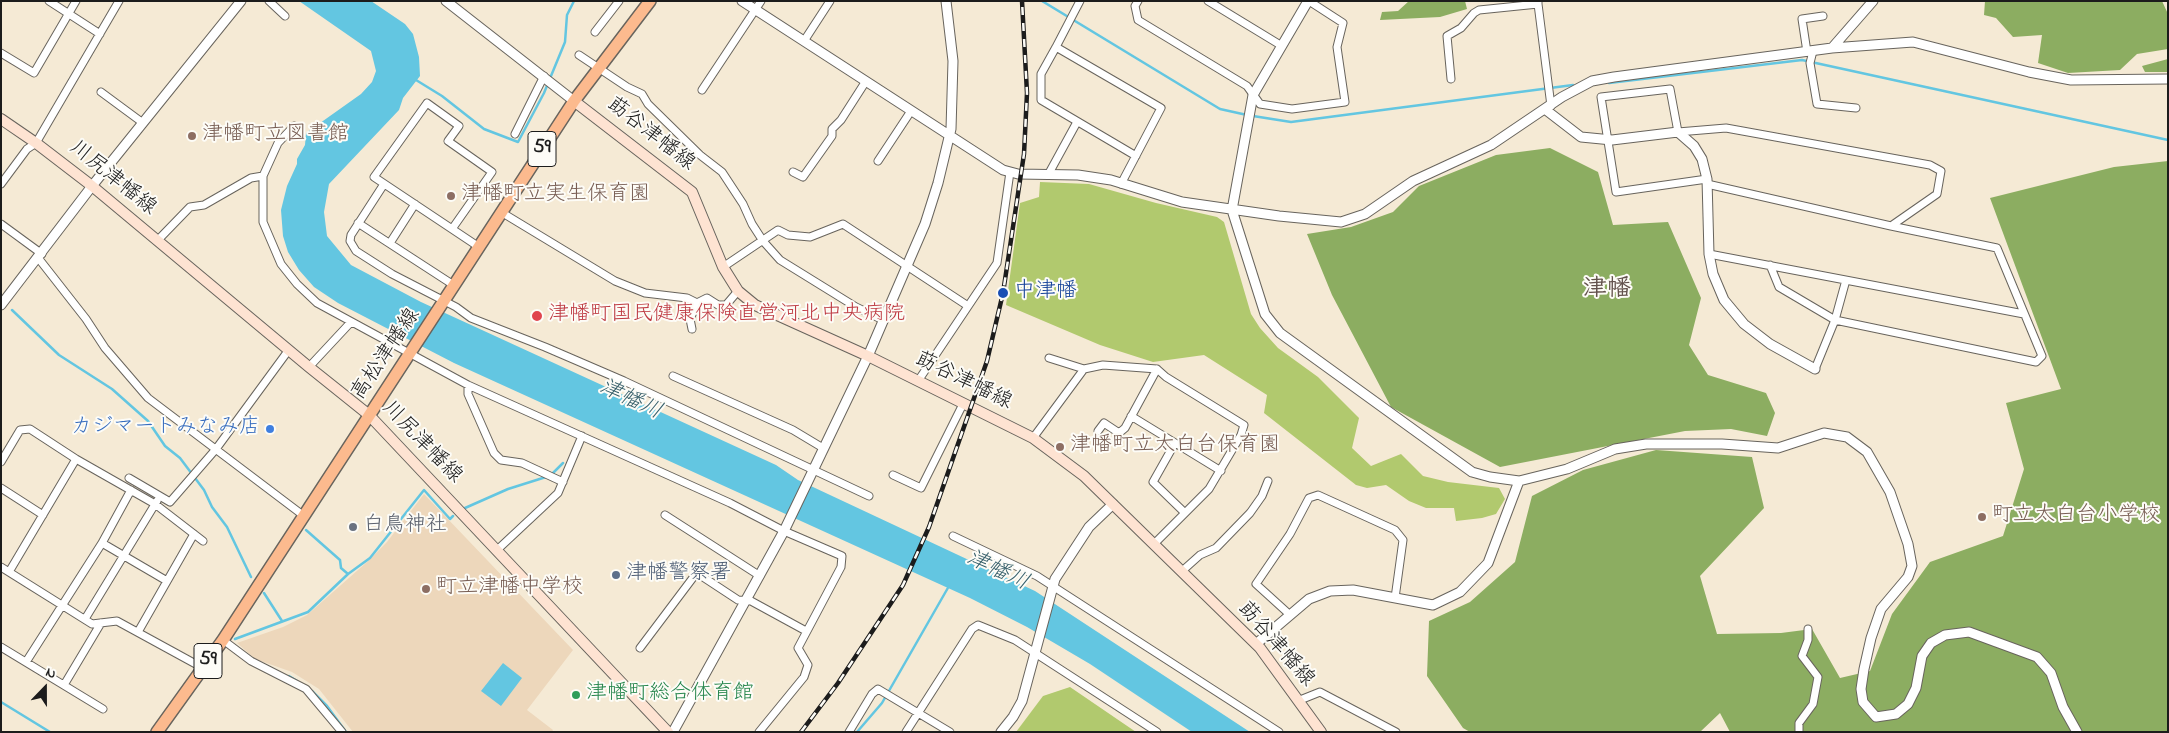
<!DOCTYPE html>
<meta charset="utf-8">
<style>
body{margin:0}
#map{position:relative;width:2169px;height:733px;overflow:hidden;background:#f5ead5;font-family:"Indie Flower",sans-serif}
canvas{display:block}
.frame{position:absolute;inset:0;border:2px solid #1c1c1c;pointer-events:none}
.north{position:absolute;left:20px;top:663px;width:50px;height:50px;-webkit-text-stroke:4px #fdfcf7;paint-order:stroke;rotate:22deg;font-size:14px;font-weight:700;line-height:20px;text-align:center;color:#1c1c1c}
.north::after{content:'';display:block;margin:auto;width:18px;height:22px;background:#1c1c1c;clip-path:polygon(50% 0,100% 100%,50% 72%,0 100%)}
</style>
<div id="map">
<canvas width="2169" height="733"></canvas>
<div class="frame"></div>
<div class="north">N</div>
</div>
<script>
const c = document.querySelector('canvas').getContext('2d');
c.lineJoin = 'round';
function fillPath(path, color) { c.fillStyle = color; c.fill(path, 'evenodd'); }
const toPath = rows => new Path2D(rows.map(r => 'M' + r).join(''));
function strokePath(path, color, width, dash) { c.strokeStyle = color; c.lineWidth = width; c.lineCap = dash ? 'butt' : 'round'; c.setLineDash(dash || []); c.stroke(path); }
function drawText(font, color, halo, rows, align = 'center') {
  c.font = font + ' "Indie Flower","Klee One",sans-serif'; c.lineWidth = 4; c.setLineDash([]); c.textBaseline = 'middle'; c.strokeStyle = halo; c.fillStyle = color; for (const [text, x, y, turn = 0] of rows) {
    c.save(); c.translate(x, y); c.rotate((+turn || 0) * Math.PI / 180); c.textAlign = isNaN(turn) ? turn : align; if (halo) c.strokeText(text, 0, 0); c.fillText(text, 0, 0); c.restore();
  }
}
fillPath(toPath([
 [424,494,573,650,527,710,553,730,552,732,353,732,319,689,292,672,255,659,237,643,283,627,307,615,367,562,387,542]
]), '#edd7bb');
fillPath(toPath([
 [1040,182,1089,184,1156,203,1217,217,1224,222,1251,314,1260,328,1278,348,1318,377,1359,418,1352,448,1371,466,1401,454,1423,476,1448,482,1499,488,1505,499,1496,514,1482,518,1456,521,1454,508,1426,508,1409,501,1386,485,1367,488,1356,485,1264,413,1267,395,1204,355,1153,362,1100,345,1006,305,1020,203,1039,197],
 [1070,687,1136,732,1016,732,1043,696]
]), '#b1c96e');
fillPath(toPath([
 [1409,1,1465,1,1467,9,1440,17,1380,20,1382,12,1398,11],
 [1985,1,2162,1,2168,14,2168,49,2137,54,2120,70,2068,73,2038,63,2042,35,2013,37,1996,18,1984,15],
 [2168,59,2168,72,2145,72,2142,66],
 [1550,148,1598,172,1613,225,1668,222,1701,298,1689,345,1708,375,1766,393,1775,413,1767,436,1731,429,1685,431,1500,467,1391,407,1332,295,1307,234,1351,227,1393,212,1419,186,1496,155],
 [2168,161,2168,732,1730,732,1720,713,1700,732,1470,732,1463,728,1427,676,1429,621,1470,602,1515,562,1532,496,1583,470,1656,450,1752,457,1764,508,1700,576,1717,634,1781,633,1812,629,1840,678,1870,671,1892,614,1930,562,2003,536,2024,469,2006,403,2061,389,1990,198,2114,167]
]), '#8cad61');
fillPath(toPath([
 [299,1,371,1,405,24,413,34,419,57,420,76,403,98,399,110,329,184,324,212,327,236,351,265,421,302,776,465,798,480,1035,591,1250,732,1192,732,1090,664,1027,627,970,598,454,363,338,303,314,287,299,270,288,252,283,236,281,210,287,186,297,164,297,159,305,145,306,133,361,94,372,82,376,71,371,51],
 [503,663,522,678,501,706,481,691]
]), '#63c6e1');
strokePath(toPath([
 [1042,1,1220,109,1247,115],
 [416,80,442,96,484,129,518,142,544,93,565,42,567,15,574,1],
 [1609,83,1802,60,2168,140],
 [1253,116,1291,122,1573,85],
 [12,310,59,355,112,389,148,421,165,446,180,458,204,490,212,507,227,527,251,577],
 [552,474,563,463],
 [465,508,508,489,546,477],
 [306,530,340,560,341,568,348,574,370,558,424,490,450,519,453,516],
 [264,593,282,621],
 [235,639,308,612,348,574],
 [289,676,297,681],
 [312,691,327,706,346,732],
 [1,702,50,732],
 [857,732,882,703,949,586]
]), '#63c6e1', 2.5);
const minor = toPath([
 [49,1,100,34],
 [269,1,285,16],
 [1138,1,1135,6,1138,20,1247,86,1260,104,1292,109,1345,102,1337,47,1343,23,1309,1],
 [1208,1,1282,46],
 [1538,4,1551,106],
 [595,32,619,1],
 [804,41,830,1],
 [1056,47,1080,1],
 [1813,51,1810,63,1817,104,1856,108],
 [1807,52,1802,19,1823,16],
 [1,53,34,73,76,1],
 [579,55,627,87,642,94,648,104,700,155,722,172,743,204,752,224,763,241,780,260,856,307,883,320],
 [1451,79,1447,36,1461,28,1474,13,1479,10,1538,4,1538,1],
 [702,90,761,1],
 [101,92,143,123],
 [294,126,278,143,263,176,263,222,281,264,297,284,317,303,468,385,730,503,784,531,842,556,841,567,798,648,808,665,804,677,759,732],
 [515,134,544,76],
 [878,161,911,111],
 [793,172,803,177,832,136,832,129,841,120,866,81],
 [1048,175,1077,122],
 [1,184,27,149,36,143,119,1],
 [384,184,351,235,350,241,356,251,392,274,456,307,471,318,545,347,624,381,869,496],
 [1121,184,1161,108,1056,47,1041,74,1041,100,1136,156],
 [1707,184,1891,226,1937,194,1941,171,1930,165,1726,128,1678,132,1670,89,1601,97,1616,192,1707,179],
 [501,212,615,281,645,293,687,298,697,303],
 [358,223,455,286],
 [1,224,42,254],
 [452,229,492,172,448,141,459,126,427,103,374,177,479,247],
 [157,241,190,207,204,205,251,178,263,176],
 [390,243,415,204],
 [1709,254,2024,314],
 [39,259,86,319,105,348,148,398,304,516],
 [1770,265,1779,287,1835,320,2036,362,2042,356,1997,248,1891,226],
 [723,267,778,230,788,235,810,237,843,224,968,306],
 [692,329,690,319,697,303,707,298,718,305,726,305,738,291],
 [1049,358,1084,369],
 [309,367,351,322],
 [1815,369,1835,320,1846,280],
 [673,376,793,430,823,448],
 [918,381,997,263,1010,172],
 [468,385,468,394,494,453,501,460,522,463,563,482],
 [1131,416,1221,471],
 [1098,431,1104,423,1119,433,1125,428,1157,369],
 [1033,438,1084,369,1103,365,1157,369,1166,377,1244,425,1241,435,1209,489,1154,544],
 [1175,443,1153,482,1185,513],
 [1,462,20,430,30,429,76,459,155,504,203,541],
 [893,475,921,488,963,404],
 [129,478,170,502,216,449,288,351],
 [1,488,43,515],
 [665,515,760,576],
 [953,536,1037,576,1279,732],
 [102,543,167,581],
 [496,551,558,493,582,436],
 [1,567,92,624,117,621,203,668],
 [9,572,76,459],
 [1181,572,1200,555,1216,548,1250,513,1262,496,1268,481],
 [1289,614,1256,584,1290,534,1309,498,1318,495,1395,530,1403,540,1395,598],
 [85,619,157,501],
 [138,632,194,534],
 [223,640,251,661,306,689,342,732],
 [1,647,103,709],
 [640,648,695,575,700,575,738,600,751,601,806,631],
 [26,662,102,543,131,490],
 [64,685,101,623],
 [1300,700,1320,692,1396,732],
 [849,732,872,694,878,689,950,732],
 [906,732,972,629,978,625,1015,640,1157,732],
 [1799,732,1799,723,1813,704,1818,677,1802,656,1808,640,1808,629]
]);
const tertiary = toPath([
 [446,1,574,101],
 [742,1,1003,170,1018,174,1078,175,1111,180,1182,202,1279,216,1341,222,1365,214,1413,181,1491,145,1562,97,1592,81,1614,77,1832,48,1913,42,2029,72,2071,80,2168,79],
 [1308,1,1253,95,1232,210,1265,314,1280,333,1472,472,1490,477,1519,481,1567,469,1615,449,1646,444,1722,444,1778,448,1824,433,1847,437,1867,452,1890,492,1908,544,1912,566,1908,577,1881,609,1871,638,1864,669,1861,689,1863,702,1876,717,1896,714,1908,704,1916,688,1922,656,1931,643,1945,635,1969,632,2037,657,2051,673,2063,707,2077,732],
 [1832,48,1873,1],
 [1546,110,1581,137,1612,140,1678,132,1694,146,1702,159,1707,179,1709,254,1713,274,1724,300,1744,324,1770,344,1815,369],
 [1,305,92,186,241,1],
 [1256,644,1309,599,1330,591,1353,590,1433,605,1460,592,1488,563,1519,481],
 [673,732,784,531,868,356,925,224,938,183,951,129,953,61,946,1],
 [1001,732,1013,717,1022,701,1055,579,1089,527,1113,504]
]);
const secondary = toPath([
 [574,101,692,192,723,267,738,291,755,305,868,356,1033,438,1084,476,1260,648,1321,732],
 [1,119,36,143,92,186,309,367,369,415,668,732]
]);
const primary = toPath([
 [157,732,223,640,574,101,650,1]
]);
strokePath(minor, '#68645d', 9);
strokePath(tertiary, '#68645d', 11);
strokePath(secondary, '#68645d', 12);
strokePath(primary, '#68645d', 14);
strokePath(minor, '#fff', 7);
strokePath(tertiary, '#fff', 9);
strokePath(secondary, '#fee3d2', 10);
strokePath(primary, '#fcba8e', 11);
const rail = toPath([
 [801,732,838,683,903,585,929,527,987,361,1003,293,1024,154,1027,93,1022,1]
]);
strokePath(rail, '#1c1c1c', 4.5);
strokePath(rail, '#fdfcf7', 2.5, [8]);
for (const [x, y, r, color] of [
 [192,136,5,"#8d6e63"],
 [451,196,5,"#8d6e63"],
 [1003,293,6,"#1a4fb4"],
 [537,316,6,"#e0444e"],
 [270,429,5,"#3f7fe0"],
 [1060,447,5,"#8d6e63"],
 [1982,517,5,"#8d6e63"],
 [353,527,5,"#6b7280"],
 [616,575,5,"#5c6f8a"],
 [426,589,5,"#8d6e63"],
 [576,695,5,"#2e9e5b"]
]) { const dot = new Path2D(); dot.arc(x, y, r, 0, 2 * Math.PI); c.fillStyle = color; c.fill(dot); strokePath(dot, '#fdfcf7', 2); }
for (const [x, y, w] of [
 [542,149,28],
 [208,661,28]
]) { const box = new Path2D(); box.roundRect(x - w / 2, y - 17.5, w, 35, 4); c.fillStyle = '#fdfcf7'; c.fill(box); strokePath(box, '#1c1c1c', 1); }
drawText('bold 20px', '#1c1c1c', null, [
 ["59",542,149],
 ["59",208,661]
]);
drawText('21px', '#1c1c1c', '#fdfcf7', [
 ["莇谷津幡線",650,135,38],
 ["川尻津幡線",112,179,39],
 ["高松津幡線",387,355,-56],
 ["莇谷津幡線",963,382,26],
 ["川尻津幡線",421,443,46],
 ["莇谷津幡線",1275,645,49]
]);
drawText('21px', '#785e54', '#fdfcf7', [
 ["津幡町立図書館",202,136],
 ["津幡町立実生保育園",461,196],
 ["津幡町立太白台保育園",1070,447],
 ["町立太白台小学校",1992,517],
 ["町立津幡中学校",436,589]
], 'left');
drawText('21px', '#164399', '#fdfcf7', [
 ["中津幡",1014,293]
], 'left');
drawText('21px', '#be3a42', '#fdfcf7', [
 ["津幡町国民健康保険直営河北中央病院",548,316]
], 'left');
drawText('21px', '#366cbe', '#fdfcf7', [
 ["カジマートみなみ店",260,429]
], 'right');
drawText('21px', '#5b616d', '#fdfcf7', [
 ["白鳥神社",363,527]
], 'left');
drawText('21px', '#4e5e75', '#fdfcf7', [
 ["津幡警察署",626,575]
], 'left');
drawText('21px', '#27864d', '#fdfcf7', [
 ["津幡町総合体育館",586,695]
], 'left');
drawText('italic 22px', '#38606b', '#fdfcf7', [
 ["津幡川",630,401,25],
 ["津幡川",997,572,25]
]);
drawText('bold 24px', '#63524d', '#fdfcf7', [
 ["津幡",1607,291]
]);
</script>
